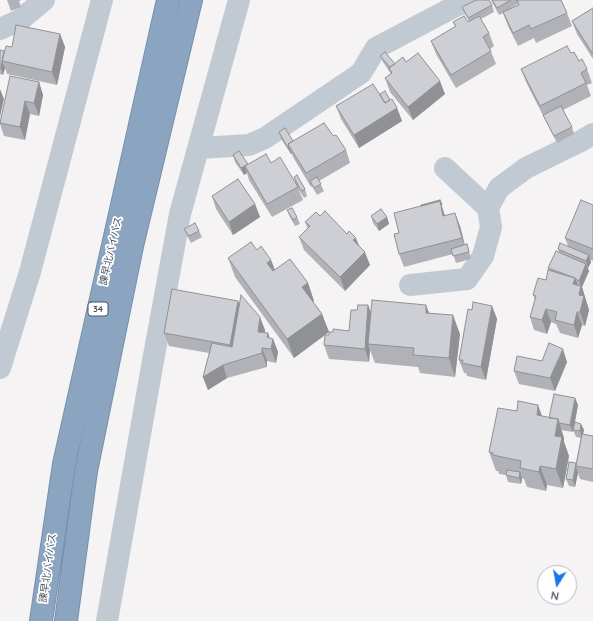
<!DOCTYPE html>
<meta charset="utf-8">
<style>
body{margin:0}
#map{position:relative;width:593px;height:621px;overflow:hidden;background:#f5f3f3;font-family:Quicksand,sans-serif}
canvas{display:block}
.north{position:absolute;left:537px;top:565px;width:40px;height:40px;box-sizing:border-box;background:#fff;border:1px solid #b7bbc0;border-radius:50%;rotate:191deg;font-size:11px;font-weight:700;line-height:16px;text-align:center;color:#4a5661}
.north::after{content:'';display:block;margin:auto;width:14px;height:18px;background:#1a73e8;clip-path:polygon(50% 0,100% 100%,50% 72%,0 100%)}
</style>
<div id="map">
<canvas width="593" height="621"></canvas>
<div class="north">N</div>
</div>
<script>
const c = document.querySelector('canvas').getContext('2d');
c.lineJoin = 'round';
const toPath = rows => new Path2D(rows.map(r => 'M' + r).join(''));
function strokePath(path, color, width, dash) { c.strokeStyle = color; c.lineWidth = width; c.lineCap = dash ? 'butt' : 'round'; c.setLineDash(dash || []); c.stroke(path); }
function fillPath(path, color) { c.fillStyle = color; c.fill(path, 'evenodd'); }
function drawText(font, color, halo, rows, align = 'center') {
  c.font = font + ' Quicksand,"Noto Sans JP",sans-serif'; c.lineWidth = 3.5; c.setLineDash([]); c.textBaseline = 'middle'; c.strokeStyle = halo; c.fillStyle = color; for (const [text, x, y, turn = 0] of rows) {
    c.save(); c.translate(x, y); c.rotate((+turn || 0) * Math.PI / 180); c.textAlign = isNaN(turn) ? turn : align; if (halo) c.strokeText(text, 0, 0); c.fillText(text, 0, 0); c.restore();
  }
}
const highway = toPath([
 [41,621,64,464,168,0],
 [66,621,86,471,132,246,191,0]
]);
strokePath(highway, '#7690ad', 24);
strokePath(toPath([
 [0,29,20,20,44,0],
 [199,148,249,145,265,138,361,73,376,48,467,0],
 [445,168,488,208,499,188,526,168,581,141,593,134],
 [410,285,467,279,483,256,491,227,488,208],
 [0,368,30,272,102,0],
 [107,621,153,361,180,214,239,0]
]), '#c1cad2', 22);
strokePath(highway, '#8ba5c1', 22);
fillPath(toPath([
 [7,0,22,0,19,1,21,7,11,11],
 [491,0,561,0,567,13,572,26,536,43,534,38,518,46,508,26,503,13,499,15],
 [518,4,519,5,506,11],
 [492,5,494,12,481,19,489,33,494,46,490,49,496,64,456,88,436,54,431,41,455,27,453,22,469,21,465,14,462,7],
 [593,8,593,59,577,34,572,21],
 [60,34,65,47,57,85,7,74,5,68,3,75,0,74,0,50,4,51,12,47],
 [571,53,587,69,592,83,587,85,591,96,563,110,572,127,574,134,557,143,526,82,521,69],
 [380,56,395,64,406,62,445,94,413,120,390,92,385,78,391,74,383,62],
 [39,82,43,95,39,116,30,114,25,140,4,136,0,124,0,121],
 [381,97,390,100,397,108,402,121,359,148,341,119,336,106],
 [279,132,293,141,332,134,346,150,350,163,319,181,324,191,317,195,312,186,311,187,293,157,292,154,291,154,281,139],
 [233,155,248,165,271,163,296,184,294,177,305,189,307,196,304,198,298,188,303,200,272,217,249,180,247,173,244,175,235,162],
 [212,196,255,204,260,217,233,235,216,209],
 [440,200,445,215,460,226,465,245,467,244,471,259,456,263,453,254,404,267,399,254,399,233,421,206],
 [593,205,593,261,590,259,591,262,588,268,587,267,589,271,582,287,589,310,585,326,582,325,578,338,560,333,556,324,551,322,547,334,534,330,530,317,535,300,533,295,546,280,549,270,548,268,559,252,558,249,568,246,565,238],
 [287,210,297,217,300,224,295,226,290,217],
 [320,216,347,234,359,245,370,265,345,291,304,250,299,237,308,229,305,222],
 [371,216,387,217,389,224,379,231,373,223],
 [184,229,199,231,202,237,191,243,187,236],
 [257,250,271,260,275,270,308,283,314,301,313,302,322,314,329,332,325,335,329,335,333,332,349,331,357,310,368,305,371,313,426,305,429,313,460,334,455,377,420,373,418,367,375,363,370,350,369,362,329,359,324,345,325,335,294,358,235,277,228,258],
 [239,304,265,330,265,333,268,333,269,338,273,339,278,352,276,363,267,361,267,367,227,378,208,390,203,377,209,353,169,346,164,333],
 [492,306,497,319,486,380,467,376,466,373,464,373,459,360,472,310],
 [542,361,567,362,555,391,519,384,514,371],
 [575,398,578,405,573,432,561,430,564,438,564,442,569,456,563,488,547,485,546,491,527,487,524,479,522,478,521,484,508,482,506,475,499,474,498,471,496,471,489,452,542,416,549,418],
 [581,424,584,430,583,434,593,436,593,482,580,479,578,473,575,487,569,486,566,479,576,463,581,438,576,437,573,430]
]), '#b0b2b7');
fillPath(toPath([
 [60,34,65,47,57,85,52,72],
 [2,61,5,68,3,75,1,68],
 [440,81,445,94,413,120,408,107],
 [39,82,43,95,39,116,34,103],
 [0,89,4,99,0,117],
 [25,101,30,114,25,140,20,127],
 [397,108,402,121,359,148,354,135],
 [289,147,292,154,291,154,288,148],
 [248,164,250,171,245,166,247,173,244,175,241,168],
 [440,201,444,214,448,229,443,216],
 [255,204,260,217,233,235,229,222],
 [455,213,460,226,466,251,462,238],
 [387,217,389,224,379,231,377,224],
 [356,238,361,251,353,240],
 [365,252,370,265,345,291,340,277],
 [589,255,591,262,588,268,586,261],
 [271,260,278,279,274,282,267,263],
 [586,264,589,271,582,287,589,310,585,326,580,312,573,284,575,278,580,291,581,286,579,281],
 [308,283,314,301,309,305,302,287],
 [238,301,243,315,235,358,230,345],
 [368,305,373,318,368,344,370,350,369,362,365,349],
 [426,305,433,324,426,313],
 [492,306,497,319,486,380,481,367],
 [546,309,551,322,547,334,542,320],
 [577,312,582,325,578,338,574,325],
 [322,314,329,332,294,358,287,339],
 [453,315,460,334,455,377,449,358],
 [260,317,265,330,263,345,258,332],
 [268,333,272,345,273,339,278,352,276,363,267,337],
 [262,348,267,361,267,367,262,353],
 [563,349,567,362,555,391,550,378],
 [223,365,227,378,208,390,203,377],
 [575,398,578,405,573,432,570,425],
 [538,405,545,424,537,415],
 [558,419,564,438,564,442,569,456,563,488,556,469,555,436],
 [581,424,584,430,582,438,580,431],
 [540,466,547,485,546,491,539,472],
 [576,466,578,473,575,487,573,480],
 [520,472,522,479,521,484,519,478]
]), '#909195');
const building = toPath([
 [476,0,489,0,492,5,468,18,462,7,476,0],
 [492,0,511,0,497,8,492,0],
 [517,0,561,0,567,13,531,29,529,25,513,33,503,12,519,5,517,0],
 [593,8,593,54,572,21,593,8],
 [464,16,468,22,479,16,489,33,483,37,491,51,451,75,431,41,456,26,453,22,464,16],
 [16,25,60,34,52,72,2,61,6,46,12,47,16,25],
 [567,46,571,53,574,52,579,61,582,59,587,69,581,73,586,83,540,106,521,69,567,46],
 [0,50,4,51,1,68,0,68,0,50],
 [385,52,395,64,390,67,380,56,385,52],
 [418,53,440,81,408,107,385,78,392,73,389,68,403,57,406,62,418,53],
 [10,76,39,82,34,103,25,101,20,127,0,123,10,76],
 [373,84,385,103,392,99,397,108,354,135,336,106,373,84],
 [385,91,390,100,385,103,380,94,385,91],
 [561,106,572,127,554,136,543,115,561,106],
 [324,123,332,134,334,136,336,135,346,150,306,173,288,144,324,123],
 [285,128,293,141,288,144,289,147,288,148,279,132,285,128],
 [239,151,248,164,241,168,233,155,239,151],
 [266,154,271,163,280,157,298,187,267,204,245,166,266,154],
 [297,175,305,189,301,191,294,177,297,175],
 [317,177,321,184,314,188,310,181,317,177],
 [238,179,255,204,229,222,212,196,238,179],
 [440,200,442,205,440,201,421,206,421,205,440,200],
 [581,200,593,205,593,249,565,238,581,200],
 [440,201,443,216,455,213,462,238,399,254,394,234,399,233,394,213,440,201],
 [292,208,297,217,293,220,287,210,292,208],
 [381,209,387,217,377,224,371,216,381,209],
 [325,211,347,234,349,231,356,238,353,240,365,252,340,277,299,237,310,226,305,222,316,212,320,216,325,211],
 [195,223,199,231,189,236,184,229,195,223],
 [251,242,257,250,261,246,271,260,267,263,273,271,290,259,308,283,302,287,322,314,287,339,228,258,251,242],
 [560,243,589,255,586,261,558,249,560,243],
 [467,244,469,252,453,256,451,249,467,244],
 [556,251,586,264,579,281,576,279,575,278,567,275,548,268,556,251],
 [548,270,575,278,573,284,581,286,579,295,584,296,580,312,577,312,574,325,555,320,557,312,546,309,542,320,530,317,536,296,533,295,538,278,546,280,548,270],
 [172,289,238,301,230,345,164,333,172,289],
 [241,295,260,317,258,332,268,333,267,337,273,339,271,349,262,348,262,353,223,365,203,377,212,343,232,347,241,295],
 [372,300,426,305,426,313,453,315,449,358,413,355,414,348,368,344,372,300],
 [473,302,492,306,481,367,462,363,463,360,459,360,468,309,472,310,473,302],
 [358,305,368,305,365,349,324,345,325,335,329,335,329,332,333,332,333,329,349,331,351,310,357,310,358,305],
 [549,343,563,349,550,378,514,371,517,356,542,361,549,343],
 [554,394,575,398,570,425,559,423,558,419,549,418,554,394],
 [518,401,538,405,537,415,558,419,555,436,562,437,556,469,540,466,539,472,520,468,521,461,493,455,493,453,489,452,498,408,517,411,518,401],
 [575,422,581,424,580,431,573,430,575,422],
 [582,434,593,436,593,469,576,466,582,434],
 [569,462,576,463,573,480,566,479,569,462],
 [507,470,520,472,519,478,506,475,507,470]
]);
fillPath(building, '#cdcfd5');
strokePath(building, '#909195', 1);
for (const [x, y, w] of [
 [98,309,20]
]) { const box = new Path2D(); box.roundRect(x - w / 2, y - 7, w, 14, 3); c.fillStyle = '#fff'; c.fill(box); strokePath(box, '#4a5661', 1); }
drawText('bold 9px', '#4a5661', null, [
 ["34",98,309]
]);
drawText('10px', '#4a5661', '#fff', [
 ["諫早北バイパス",111,251,-77],
 ["諫早北バイパス",48,568,-82]
]);
</script>
